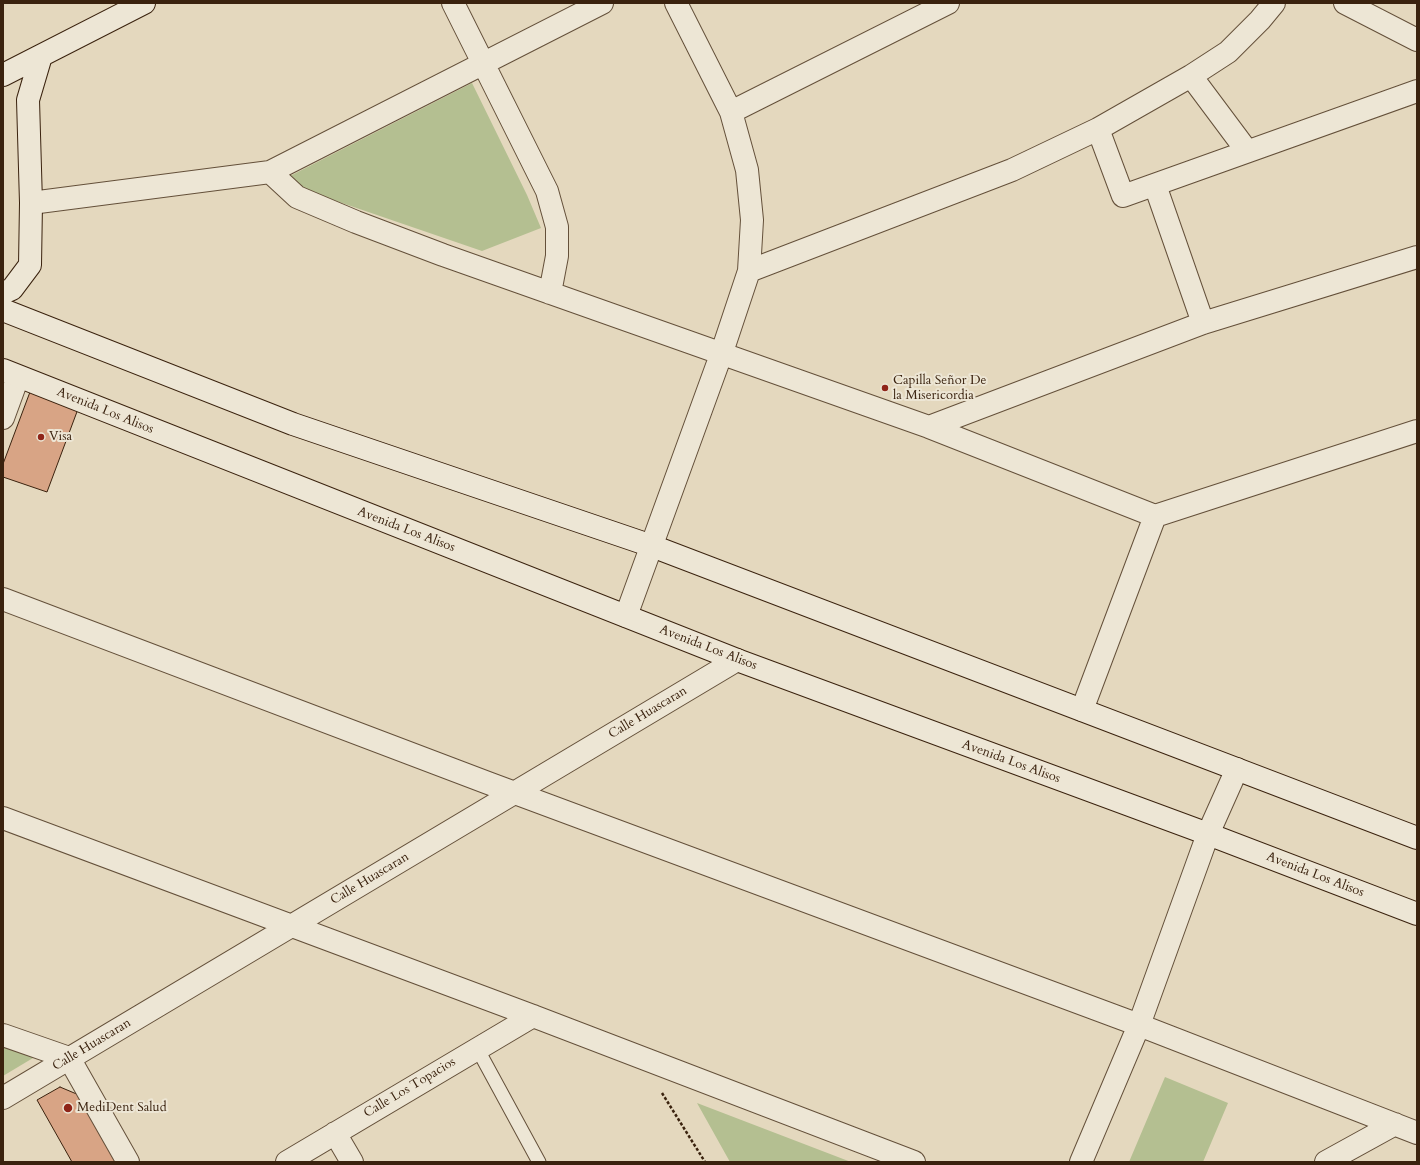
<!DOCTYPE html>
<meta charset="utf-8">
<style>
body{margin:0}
#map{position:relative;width:1420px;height:1165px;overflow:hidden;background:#e4d8be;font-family:Cardo,serif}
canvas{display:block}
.frame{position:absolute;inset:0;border:4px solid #3a220e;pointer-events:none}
</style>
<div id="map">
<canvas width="1420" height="1165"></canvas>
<div class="frame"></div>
</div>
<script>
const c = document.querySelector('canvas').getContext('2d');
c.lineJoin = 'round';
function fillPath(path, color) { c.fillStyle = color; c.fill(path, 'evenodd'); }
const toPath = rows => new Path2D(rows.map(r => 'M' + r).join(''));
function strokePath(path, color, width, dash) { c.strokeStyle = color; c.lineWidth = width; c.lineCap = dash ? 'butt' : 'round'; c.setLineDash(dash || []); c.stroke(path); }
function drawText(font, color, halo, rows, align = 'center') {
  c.font = font + ' Cardo,serif'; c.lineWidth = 4; c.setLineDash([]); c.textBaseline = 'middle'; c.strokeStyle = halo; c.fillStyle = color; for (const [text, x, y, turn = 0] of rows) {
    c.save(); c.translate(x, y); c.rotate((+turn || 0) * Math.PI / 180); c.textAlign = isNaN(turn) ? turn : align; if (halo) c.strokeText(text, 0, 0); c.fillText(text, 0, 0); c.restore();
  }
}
fillPath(toPath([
 [472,83,527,195,541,228,482,251,307,191,290,176],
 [3,1042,38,1055,3,1076],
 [1165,1077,1228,1103,1203,1162,1129,1162],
 [697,1103,851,1162,730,1162]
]), '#b4bf91');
const building = toPath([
 [30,392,78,409,47,492,3,477,3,464,30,392],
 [60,1087,79,1095,117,1162,72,1162,37,1100,60,1087]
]);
fillPath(building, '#d8a485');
strokePath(building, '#3a220e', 1);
const lane = toPath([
 [477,1048,539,1162]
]);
const street = toPath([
 [453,3,547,191,557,227,557,256,550,293],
 [1345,3,1417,40],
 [1191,76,1247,151],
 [731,112,948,3],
 [1098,129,1123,196,1417,91],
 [270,172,297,197,356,222,443,255,929,427,1155,516,1417,431],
 [1155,185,1203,323],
 [31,203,270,172,602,3],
 [749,271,1012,170,1098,129,1191,76,1228,52,1260,20,1274,3],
 [3,418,18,377],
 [929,427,1203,323,1417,257],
 [3,599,488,783,1139,1025,1417,1133],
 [626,616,722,352,749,271,752,220,747,170,731,112,676,3],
 [1082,710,1155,516],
 [3,818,533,1016,914,1162],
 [3,1035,69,1058,128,1162],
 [3,1098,737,660],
 [335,1133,352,1162],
 [287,1162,533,1016],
 [1081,1162,1139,1025,1208,834,1237,769],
 [1326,1162,1395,1124]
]);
const secondary = toPath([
 [3,75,144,3],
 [3,293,12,289,30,265,31,203,28,100,41,56],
 [3,310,293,424,652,546,1417,838],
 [3,370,737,660,1208,834,1417,914]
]);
strokePath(lane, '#64503a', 15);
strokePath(street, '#64503a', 24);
strokePath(secondary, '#3a220e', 24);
strokePath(toPath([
 [662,1093,705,1162]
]), '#3a220e', 2.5, [3, 2]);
strokePath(lane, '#ede6d5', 13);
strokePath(street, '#ede6d5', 22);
strokePath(secondary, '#ede6d5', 22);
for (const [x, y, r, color] of [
 [885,388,4,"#8f2418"],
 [41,437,4,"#8f2418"],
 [68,1108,5,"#8f2418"]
]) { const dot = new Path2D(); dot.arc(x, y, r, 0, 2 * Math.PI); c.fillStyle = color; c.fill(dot); strokePath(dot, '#ede6d5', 1.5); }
drawText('13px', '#3a220e', '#ede6d5', [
 ["Capilla Señor De",893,381],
 ["la Misericordia",893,396],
 ["Visa",49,437],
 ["MediDent Salud",77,1108]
], 'left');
drawText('13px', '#3a220e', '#ede6d5', [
 ["Avenida Los Alisos",105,411,22],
 ["Avenida Los Alisos",406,530,21],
 ["Avenida Los Alisos",708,648,21],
 ["Calle Huascaran",648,713,-31],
 ["Avenida Los Alisos",1011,762,20],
 ["Avenida Los Alisos",1315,875,21],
 ["Calle Huascaran",370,879,-31],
 ["Calle Huascaran",92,1045,-31],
 ["Calle Los Topacios",410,1088,-31]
]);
</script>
